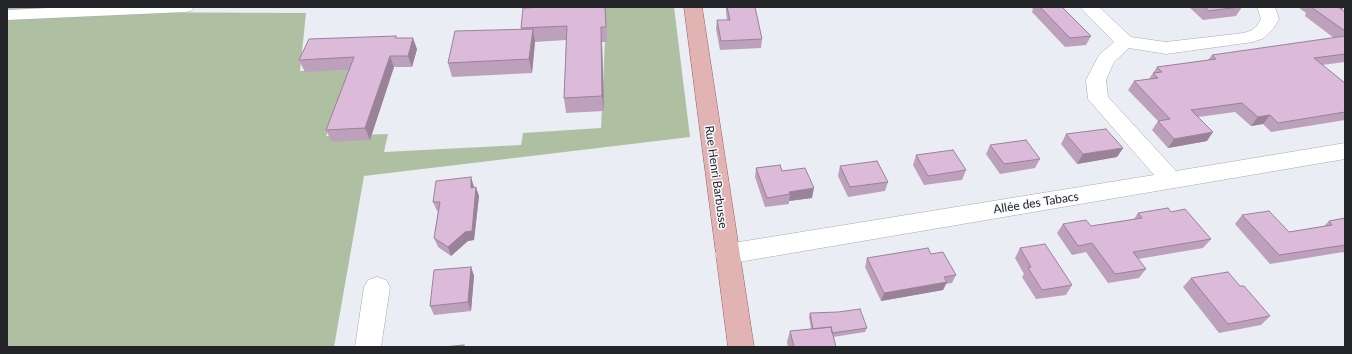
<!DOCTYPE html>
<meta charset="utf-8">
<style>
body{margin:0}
#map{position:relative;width:1352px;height:354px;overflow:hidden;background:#eaedf4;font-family:Lato,sans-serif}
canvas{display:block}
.frame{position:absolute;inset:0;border:8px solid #242528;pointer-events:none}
</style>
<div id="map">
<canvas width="1352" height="354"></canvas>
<div class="frame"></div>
</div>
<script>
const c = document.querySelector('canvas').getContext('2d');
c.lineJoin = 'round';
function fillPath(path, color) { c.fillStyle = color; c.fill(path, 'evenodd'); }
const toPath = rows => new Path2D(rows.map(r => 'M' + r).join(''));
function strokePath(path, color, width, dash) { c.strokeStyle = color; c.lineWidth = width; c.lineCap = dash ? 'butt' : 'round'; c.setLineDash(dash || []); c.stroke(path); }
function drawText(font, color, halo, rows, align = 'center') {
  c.font = font + ' Lato,sans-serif'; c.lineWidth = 3; c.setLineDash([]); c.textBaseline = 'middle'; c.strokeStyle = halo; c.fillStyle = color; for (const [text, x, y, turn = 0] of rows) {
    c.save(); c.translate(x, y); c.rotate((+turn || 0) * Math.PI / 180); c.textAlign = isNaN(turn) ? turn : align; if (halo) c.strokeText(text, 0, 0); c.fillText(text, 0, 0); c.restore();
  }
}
fillPath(toPath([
 [7,7,58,7,68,12,306,13,300,71,353,70,326,136,388,134,384,152,521,145,523,133,601,128,606,17,525,19,526,7,674,7,690,137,364,176,334,347,7,347]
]), '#afc0a2');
const minor = toPath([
 [69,7,194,7,191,11,185,12,7,20,7,10,69,7],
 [1080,7,1099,7,1131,37,1166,42,1244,33,1252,30,1257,26,1261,19,1257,7,1275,7,1279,19,1273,29,1264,38,1253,42,1166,54,1129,48,1114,62,1106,80,1108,97,1176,171,1345,143,1345,159,727,264,718,261,715,254,718,247,727,244,1154,175,1088,99,1086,80,1099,55,1114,42,1080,7],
 [377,277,386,280,390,287,381,347,355,347,364,287,368,280,377,277]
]);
const major = toPath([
 [684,7,702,7,754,347,728,347,684,7]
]);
strokePath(minor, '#a7a9b0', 1);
strokePath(major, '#926062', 1);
fillPath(minor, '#fff');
fillPath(major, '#e1b3b3');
fillPath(toPath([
 [606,7,607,42,602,42,604,111,566,113,564,98,566,40,535,42,532,73,452,77,448,63,521,29,521,28],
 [726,7,755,7,762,39,761,48,720,50,716,29,717,20,727,20,726,12],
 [1031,7,1062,7,1091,36,1086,45,1065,47,1032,12,1033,9],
 [1189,7,1242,7,1236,16,1203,20],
 [1298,7,1344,7,1342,9,1345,12,1345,62,1322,65,1345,83,1345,120,1271,132,1263,124,1251,126,1235,112,1198,117,1207,141,1168,148,1152,130,1158,121,1128,90,1134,81,1149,79,1157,67,1208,60,1212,55,1334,38,1305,16,1306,13],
 [397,38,417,49,412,67,394,67,370,140,332,142,326,130,349,70,305,72,299,60],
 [1066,134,1123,148,1117,157,1077,164,1061,144],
 [990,145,1040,159,1035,168,1000,174,986,154],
 [916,155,966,170,962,180,924,185,913,165],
 [840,166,888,182,885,191,848,197,838,176],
 [756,168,782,171,812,198,789,201,789,204,765,207,755,177],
 [474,187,479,196,474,240,468,241,451,256,438,247,434,238,438,211,437,211,433,202],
 [1171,212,1211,239,1203,248,1138,259,1146,269,1139,278,1108,283,1086,252,1072,255,1057,233,1063,224,1091,226,1134,219,1138,213],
 [1242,215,1289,232,1324,226,1329,221,1345,218,1345,255,1343,252,1270,264,1235,224],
 [1020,248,1072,285,1066,295,1036,299,1022,277,1024,274,1015,258],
 [931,254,956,275,952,283,946,284,943,290,881,301,865,267,867,258],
 [471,267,474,276,471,311,434,315,430,306],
 [1191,278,1240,286,1270,316,1261,325,1219,333,1183,287],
 [810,313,867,328,865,332,833,337,836,347,788,347,787,342,790,331,811,329,809,317]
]), '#bda0bb');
fillPath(toPath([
 [1337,7,1344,7,1338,14],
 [601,27,602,42,604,111,602,96],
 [533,29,535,42,532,73,529,59],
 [413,38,417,49,412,67,408,56],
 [390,56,394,67,370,140,365,128],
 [1270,115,1263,124,1251,126,1258,117],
 [1213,132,1207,141,1168,148,1174,139],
 [1123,148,1117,157,1077,164,1083,154],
 [471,177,474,187,473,197,471,188],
 [476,187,479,196,474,240,468,241,451,256,448,247,465,232],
 [814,188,812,198,789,201,790,194,789,192],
 [471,267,474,276,471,311,468,302],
 [947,282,943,290,881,301,884,293]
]), '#9a8299');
const building = toPath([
 [549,7,605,7,606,27,601,27,602,96,564,98,567,26,521,28,523,8,549,7],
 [727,7,755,7,762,39,721,41,717,20,730,20,727,7],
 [1040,7,1062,7,1091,36,1070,38,1040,7],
 [1205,7,1239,7,1209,11,1205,7],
 [1311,7,1338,7,1345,12,1345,31,1311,7],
 [533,29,529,59,448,63,455,31,533,29],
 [396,36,395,38,413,38,408,56,390,56,365,128,326,130,354,57,299,60,309,39,396,36],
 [1345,36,1345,54,1314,58,1345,83,1345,112,1278,123,1270,115,1258,117,1242,103,1191,110,1213,132,1174,139,1158,121,1170,119,1134,81,1158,78,1153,73,1162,72,1157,67,1216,59,1212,55,1345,36],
 [1106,129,1123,148,1083,154,1066,134,1106,129],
 [1026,140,1040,159,1004,164,990,145,1026,140],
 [953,150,966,170,928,176,916,155,953,150],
 [877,161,888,182,850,187,840,166,877,161],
 [780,165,782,171,805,168,814,188,789,192,790,194,767,198,756,168,780,165],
 [471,177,471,188,476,187,472,231,465,232,448,247,434,238,440,202,433,202,436,181,471,177],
 [1168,208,1171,212,1185,209,1211,239,1133,252,1146,269,1115,274,1092,243,1078,246,1063,224,1086,220,1091,226,1142,218,1138,213,1168,208],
 [1269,211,1289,232,1332,225,1329,221,1345,218,1345,245,1279,255,1242,215,1269,211],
 [1045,244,1072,285,1042,290,1028,268,1031,267,1020,248,1045,244],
 [928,248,931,254,943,252,956,275,944,277,947,282,884,293,867,258,928,248],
 [471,267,468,302,430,306,434,270,471,267],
 [1228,272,1240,286,1244,286,1270,316,1228,324,1191,278,1228,272],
 [860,309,867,328,832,333,831,327,813,329,810,313,838,312,860,309],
 [831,327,836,347,794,347,790,331,831,327],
 [464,345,463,347,443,347,464,345]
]);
fillPath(building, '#dcbada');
strokePath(building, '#9a8299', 1);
drawText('12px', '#242528', '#f9faff', [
 ["Rue Henri Barbusse",716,177,82],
 ["Allée des Tabacs",1036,203,-9]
]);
</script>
